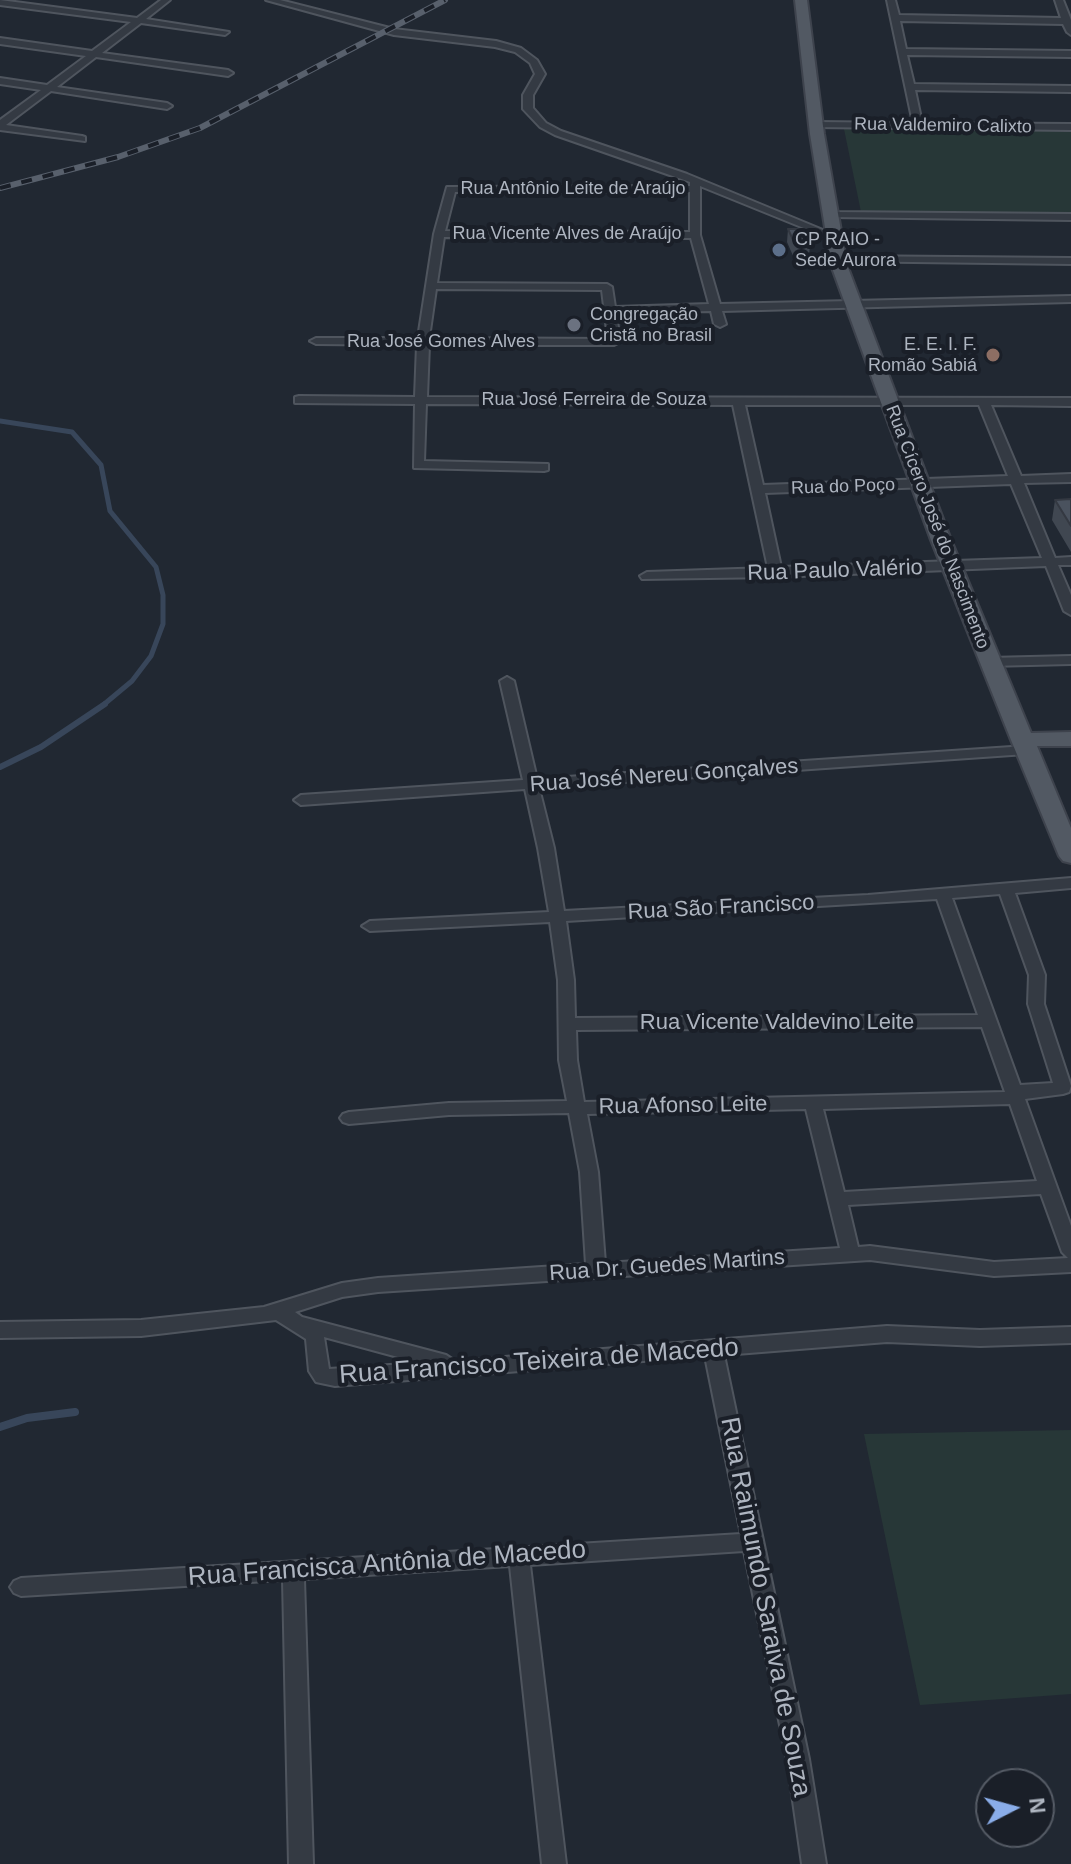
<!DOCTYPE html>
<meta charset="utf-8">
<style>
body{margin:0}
#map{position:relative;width:1071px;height:1864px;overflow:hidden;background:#212832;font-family:Helvetica,sans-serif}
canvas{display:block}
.north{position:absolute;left:975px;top:1768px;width:80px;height:80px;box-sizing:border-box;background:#1a1f28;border:2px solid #555b65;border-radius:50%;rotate:84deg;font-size:22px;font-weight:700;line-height:32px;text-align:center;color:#aeb5c0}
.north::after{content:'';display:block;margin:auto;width:28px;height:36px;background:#8aade9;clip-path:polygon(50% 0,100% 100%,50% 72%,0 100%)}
</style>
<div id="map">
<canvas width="1071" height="1864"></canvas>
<div class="north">N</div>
</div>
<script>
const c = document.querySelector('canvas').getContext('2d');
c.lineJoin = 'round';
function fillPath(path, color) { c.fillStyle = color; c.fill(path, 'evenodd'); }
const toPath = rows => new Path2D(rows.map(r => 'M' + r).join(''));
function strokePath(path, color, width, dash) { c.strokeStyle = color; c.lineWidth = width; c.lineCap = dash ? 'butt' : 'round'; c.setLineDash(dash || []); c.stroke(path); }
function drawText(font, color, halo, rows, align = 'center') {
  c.font = font + ' Helvetica,sans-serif'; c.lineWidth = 8; c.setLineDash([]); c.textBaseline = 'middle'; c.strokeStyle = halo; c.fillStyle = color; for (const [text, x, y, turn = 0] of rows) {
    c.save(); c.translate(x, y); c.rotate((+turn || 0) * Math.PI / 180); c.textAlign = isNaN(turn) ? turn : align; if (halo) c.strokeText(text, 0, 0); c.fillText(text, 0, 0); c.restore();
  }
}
fillPath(toPath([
 [844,129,1071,131,1071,214,861,212],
 [1071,1430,1071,1694,920,1705,864,1434]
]), '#273737');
strokePath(toPath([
 [0,421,72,432,101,465,110,511,156,567,163,595,163,624,151,656,132,681,102,706]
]), '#38465a', 5);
strokePath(toPath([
 [0,767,41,747,105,704]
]), '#38465a', 6);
strokePath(toPath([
 [0,1427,27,1418,75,1412]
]), '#38465a', 8);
const minor = toPath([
 [0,0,137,18,161,0,170,0,146,19,229,32,225,35,141,23,102,53,228,70,233,73,228,76,96,57,57,87,167,103,172,106,167,109,51,91,6,125,82,136,85,137,85,141,0,130,0,120,41,90,0,84,0,78,47,85,86,56,0,44,0,38,92,51,131,22,0,5,0,0],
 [266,0,280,0,394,29,496,41,521,48,537,60,545,74,533,95,533,108,546,123,561,131,687,174,840,237,831,239,700,186,700,235,720,304,1071,296,1071,302,722,311,726,324,720,327,714,324,711,311,616,313,620,342,614,345,429,345,427,397,1071,398,1071,406,991,405,1021,476,1071,474,1071,482,1024,483,1055,558,1071,557,1071,565,1058,565,1071,595,1071,615,1064,611,1046,566,776,577,642,579,640,576,647,572,768,568,733,405,426,404,424,461,548,464,548,470,544,471,414,468,415,404,295,403,295,397,299,396,415,397,417,345,316,344,310,341,316,338,418,338,434,234,447,187,690,186,690,182,555,135,540,127,523,109,523,95,535,74,530,63,515,52,495,47,394,35,266,0],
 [455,192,690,192,690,232,445,231,455,192],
 [444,237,691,238,709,304,615,307,612,287,607,284,437,283,444,237],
 [436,289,602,290,608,339,429,338,436,289],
 [745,405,979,405,1008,476,763,485,745,405],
 [1011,484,1042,558,781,567,765,493,1011,484],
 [887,0,895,0,899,15,1061,18,1055,0,1063,0,1071,20,1071,35,1067,32,1063,24,900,21,906,49,1071,51,1071,57,907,55,914,84,1071,86,1071,92,915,90,922,123,1071,124,1071,130,813,127,813,123,816,122,913,123,887,0],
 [832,212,1071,214,1071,220,828,217,828,213,832,212],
 [838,256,1071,258,1071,264,834,261,833,259,838,256],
 [1071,656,1071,664,989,666,982,662,989,658,1071,656],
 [507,677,514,681,537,779,1026,746,1033,750,1026,754,539,788,554,848,564,911,868,895,1071,878,1071,888,1015,893,1045,975,1044,1004,1071,1086,1069,1092,1063,1094,1025,1099,1071,1226,1071,1272,994,1276,870,1260,378,1292,342,1297,295,1312,302,1317,446,1355,455,1361,887,1326,980,1330,1071,1327,1071,1343,980,1346,887,1342,724,1355,809,1759,826,1864,802,1864,787,1759,744,1551,530,1565,566,1864,542,1864,510,1566,304,1579,313,1864,289,1864,283,1580,21,1596,14,1593,10,1587,14,1581,21,1578,741,1534,705,1356,335,1386,316,1382,309,1371,306,1339,276,1320,141,1336,0,1338,0,1322,141,1320,264,1307,342,1283,378,1278,586,1264,580,1172,569,1113,449,1115,349,1124,343,1122,340,1118,343,1114,349,1112,449,1103,567,1101,559,1060,558,980,550,922,370,931,362,926,370,921,549,912,538,848,525,789,301,805,294,800,301,795,523,780,500,681,507,677],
 [1000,894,1029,975,1028,1004,1053,1083,1020,1085,952,898,1000,894],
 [937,899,978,1015,575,1018,574,980,566,921,937,899],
 [982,1027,1005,1092,584,1102,577,1060,576,1030,982,1027],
 [1010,1104,1037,1181,844,1192,823,1109,1010,1104],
 [806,1109,840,1248,605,1263,598,1172,587,1114,806,1109],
 [1041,1194,1062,1252,1068,1258,994,1262,870,1246,858,1247,848,1205,1041,1194],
 [324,1337,420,1363,329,1369,324,1337]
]);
const primary = toPath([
 [795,0,807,0,824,134,847,265,951,540,1031,733,1071,732,1071,746,1037,746,1071,828,1071,863,1063,861,1059,856,1011,740,931,540,831,265,810,134,795,0]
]);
strokePath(minor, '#4f555e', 4);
strokePath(primary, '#3e434d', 4);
fillPath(minor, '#343a43');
fillPath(primary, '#525963');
const rail = toPath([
 [0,188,118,157,200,128,445,0]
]);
strokePath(rail, '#58606c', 6);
strokePath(rail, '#1a1f28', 4, [11]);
fillPath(toPath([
 [788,229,810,244,809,257,794,258,787,242],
 [1071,499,1071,552,1052,520,1055,500]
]), '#404751');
const building = toPath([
 [788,229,804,229,810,244,795,244,788,229],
 [1071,499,1071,526,1055,500,1071,499]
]);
fillPath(building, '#4a525e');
strokePath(building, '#343942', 2);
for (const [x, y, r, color] of [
 [779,250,8,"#5c6f8a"],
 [574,325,8,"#6b7280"],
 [993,355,8,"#8d6e63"]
]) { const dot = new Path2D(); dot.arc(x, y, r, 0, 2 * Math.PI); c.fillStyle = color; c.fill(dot); strokePath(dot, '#1a1f28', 3); }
drawText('18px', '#aeb5c0', '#1a1f28', [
 ["Rua Valdemiro Calixto",943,126,1],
 ["Rua Antônio Leite de Araújo",573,189],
 ["Rua Vicente Alves de Araújo",567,234],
 ["Rua José Gomes Alves",441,342],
 ["Rua José Ferreira de Souza",594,400],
 ["Rua do Poço",843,487,-2],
 ["Rua Cícero José do Nascimento",937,527,69]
]);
drawText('18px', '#aeb5c0', '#1a1f28', [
 ["CP RAIO -",795,240],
 ["Sede Aurora",795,261],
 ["Congregação",590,315],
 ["Cristã no Brasil",590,336],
 ["E. E. I. F.",977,345,"right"],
 ["Romão Sabiá",977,366,"right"]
], 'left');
drawText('22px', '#aeb5c0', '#1a1f28', [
 ["Rua Paulo Valério",835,571,-2],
 ["Rua José Nereu Gonçalves",664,776,-4],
 ["Rua São Francisco",721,908,-3],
 ["Rua Vicente Valdevino Leite",777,1023],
 ["Rua Afonso Leite",683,1106,-1],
 ["Rua Dr. Guedes Martins",667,1266,-4]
]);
drawText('26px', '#aeb5c0', '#1a1f28', [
 ["Rua Francisco Teixeira de Macedo",539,1362,-4],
 ["Rua Francisca Antônia de Macedo",387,1564,-4],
 ["Rua Raimundo Saraiva de Souza",765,1607,79]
]);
</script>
